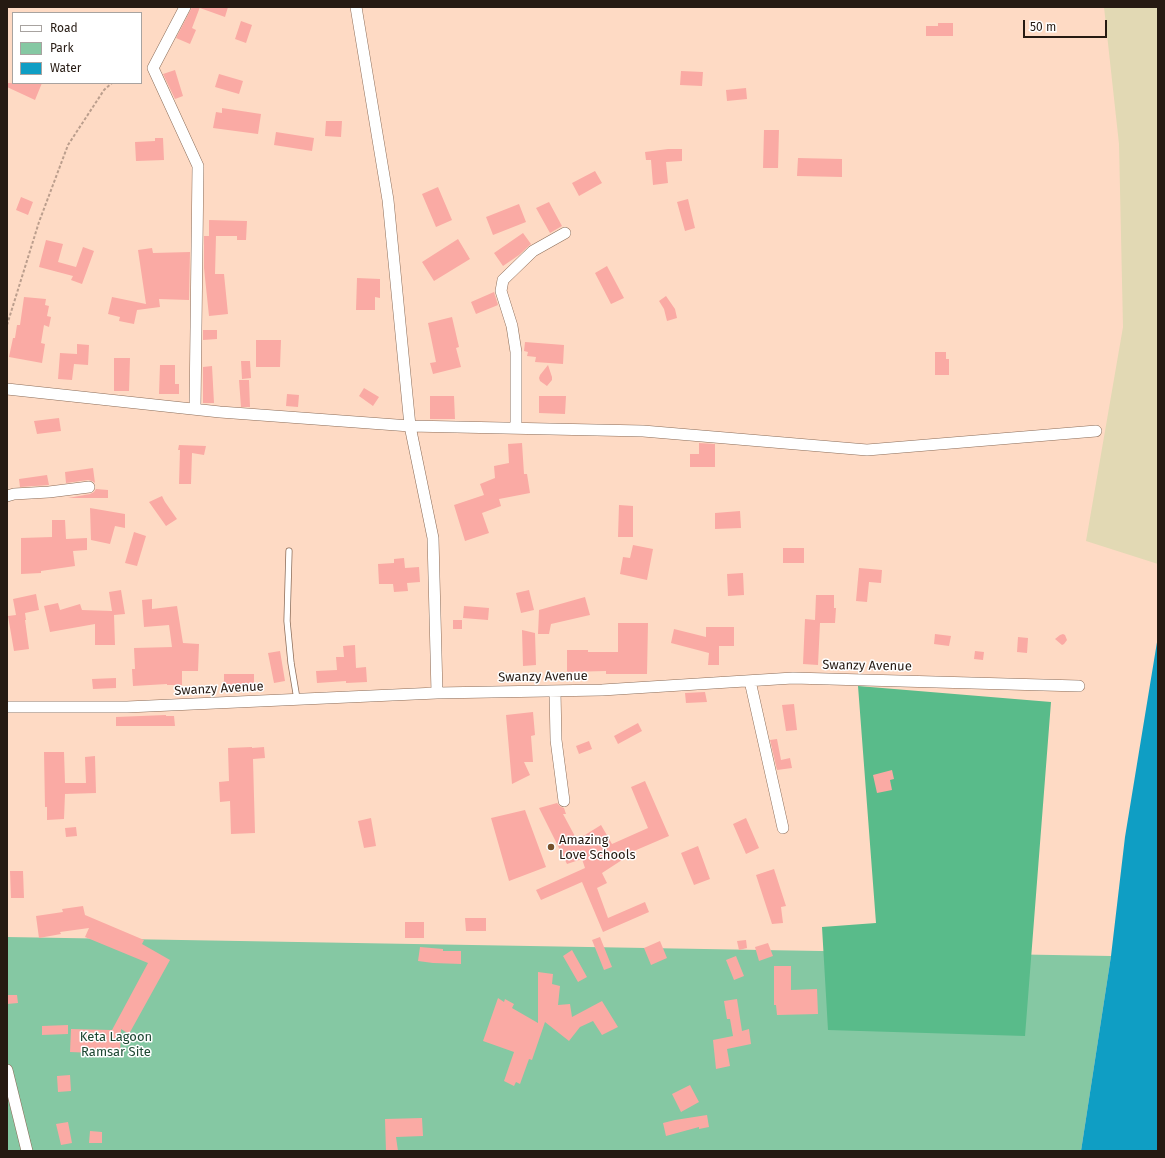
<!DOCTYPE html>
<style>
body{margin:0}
#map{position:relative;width:1165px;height:1158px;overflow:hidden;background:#fedac4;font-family:"Fira Sans",sans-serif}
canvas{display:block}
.frame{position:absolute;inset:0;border:8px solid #261a12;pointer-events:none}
.legend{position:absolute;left:12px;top:12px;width:130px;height:72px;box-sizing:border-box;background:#fff;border:1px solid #a8a3a0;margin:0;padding:5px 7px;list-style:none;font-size:12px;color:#261a12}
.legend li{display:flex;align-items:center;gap:8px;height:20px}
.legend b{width:20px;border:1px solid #a8a3a0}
.scale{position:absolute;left:1023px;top:20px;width:84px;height:18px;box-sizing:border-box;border:2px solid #261a12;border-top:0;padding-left:5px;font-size:12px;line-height:14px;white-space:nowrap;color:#261a12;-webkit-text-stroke:3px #fff;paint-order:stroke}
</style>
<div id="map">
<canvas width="1165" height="1158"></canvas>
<div class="frame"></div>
<ul class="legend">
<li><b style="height:5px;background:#fff"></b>Road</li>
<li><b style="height:11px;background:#85c8a3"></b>Park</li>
<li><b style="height:11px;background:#0f9ec4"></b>Water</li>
</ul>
<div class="scale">50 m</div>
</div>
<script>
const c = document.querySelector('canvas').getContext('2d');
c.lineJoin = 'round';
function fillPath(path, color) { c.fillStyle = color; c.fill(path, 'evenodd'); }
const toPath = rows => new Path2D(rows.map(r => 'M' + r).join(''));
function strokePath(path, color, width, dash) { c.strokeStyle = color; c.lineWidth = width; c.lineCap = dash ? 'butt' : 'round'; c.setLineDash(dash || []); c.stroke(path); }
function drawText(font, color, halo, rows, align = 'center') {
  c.font = font + ' "Fira Sans",sans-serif'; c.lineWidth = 3; c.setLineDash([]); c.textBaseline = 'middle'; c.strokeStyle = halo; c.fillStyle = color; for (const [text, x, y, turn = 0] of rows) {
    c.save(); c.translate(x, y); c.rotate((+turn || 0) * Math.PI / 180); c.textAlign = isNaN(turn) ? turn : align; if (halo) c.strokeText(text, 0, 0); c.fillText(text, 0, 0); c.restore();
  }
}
fillPath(toPath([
 [7,937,1111,956,1081,1151,7,1151]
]), '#85c8a3');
fillPath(toPath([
 [858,686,1051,702,1025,1036,828,1030,822,927,876,923]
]), '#59bb8a');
fillPath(toPath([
 [1104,7,1158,7,1158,564,1086,541,1123,327,1119,144]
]), '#e2d9b4');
fillPath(toPath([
 [1158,636,1158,1151,1081,1151,1111,956,1125,837]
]), '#0f9ec4');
fillPath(toPath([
 [192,7,200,7,192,28,196,30,190,44,176,38],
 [201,7,228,7,225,17,200,8],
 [241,21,252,25,246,43,235,39],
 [938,23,953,23,953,36,926,36,926,26,938,26],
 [175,70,183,96,175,99,163,74],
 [681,71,703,72,702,86,680,85],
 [219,74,243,81,239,94,215,87],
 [7,83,42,83,35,100,7,87],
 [746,88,747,99,727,101,726,90],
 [222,108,261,114,258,134,213,128,216,112,222,113],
 [326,121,342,121,341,137,325,136],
 [764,130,779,130,778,168,763,168],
 [276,132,314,138,312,151,274,145],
 [155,138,163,138,164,160,136,161,135,142,155,141],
 [668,149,682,149,682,161,666,162,668,183,653,185,651,160,646,160,645,152],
 [798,158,842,159,842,177,797,176],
 [595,171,602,183,579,196,572,183],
 [438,187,452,220,436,227,422,194],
 [21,197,33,202,28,215,16,210],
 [688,199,695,228,685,231,677,202],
 [549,202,562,226,550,233,536,208],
 [519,204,526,222,493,235,486,217],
 [209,220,247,221,246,240,237,240,237,236,209,236],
 [523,233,531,244,519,255,503,266,494,253],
 [204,236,216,236,215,274,224,274,228,314,209,316,204,268],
 [458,239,470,259,434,281,422,262],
 [46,240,63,244,58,262,76,267,83,247,94,251,82,284,71,280,73,276,39,267],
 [152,248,153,253,190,252,189,300,159,299,160,307,137,310,134,324,119,321,120,317,108,314,112,297,146,304,138,250],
 [607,266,624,298,611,304,595,273],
 [357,278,380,279,380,298,375,297,375,310,356,310],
 [494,292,498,305,476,314,471,302],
 [666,296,675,309,677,318,667,321,664,309,659,301],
 [24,297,46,299,45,305,49,306,47,316,51,317,49,327,44,325,41,343,45,344,42,363,9,357,13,338,15,338,17,325,20,325],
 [452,317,459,347,456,348,461,367,433,374,430,363,436,362,428,323],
 [203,330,217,330,217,339,203,340],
 [256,340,281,340,280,367,256,367],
 [525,342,564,345,563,364,535,362,536,357,527,356,528,352,524,351],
 [77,344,89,345,88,365,74,364,72,380,58,379,60,353,77,354],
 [935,352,946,352,946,359,949,359,949,375,935,375],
 [114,358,130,358,129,391,114,391],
 [241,361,250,361,251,378,242,379],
 [160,365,175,365,175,384,179,384,179,394,159,394],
 [548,365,552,377,552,380,547,386,540,381,539,378,540,375],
 [212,366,214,403,203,403,203,367],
 [239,380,249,380,250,407,241,407],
 [364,388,379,397,373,406,359,396],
 [287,394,299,395,298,407,286,406],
 [430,396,454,396,455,419,430,419],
 [539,396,566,396,565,414,539,413],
 [59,418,61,431,37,434,34,421],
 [522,443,524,474,527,474,530,493,499,499,501,506,482,513,489,533,465,541,454,505,484,495,480,484,495,478,494,466,509,463,508,444],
 [699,443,715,444,715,467,690,467,690,454,699,454],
 [179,445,206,446,204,455,192,453,191,484,179,484,180,450,178,450],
 [93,468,95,483,92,481,88,480,66,483,65,472],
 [47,475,49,485,20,487,19,479],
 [96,489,108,490,108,498,68,498,90,494,94,492],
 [162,496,165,502,177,519,166,526,149,502],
 [619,505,633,506,633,537,618,537],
 [90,508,125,514,125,528,115,526,110,544,91,540],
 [740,511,741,528,715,529,715,513],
 [52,520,65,520,66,539,87,538,87,550,73,551,75,566,41,571,41,573,21,574,21,538,52,537],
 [134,532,146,536,137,566,125,563],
 [633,545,653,549,647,580,620,574,623,557,630,558],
 [783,548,804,548,804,563,783,563],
 [404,558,405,568,419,567,420,582,407,583,408,591,394,592,393,584,379,584,378,564,394,563,394,559],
 [859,568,882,570,881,583,869,582,867,602,856,601],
 [743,573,744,595,728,596,727,574],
 [121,590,125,614,114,615,115,645,95,645,95,624,50,632,44,606,58,603,60,610,80,604,82,610,112,611,109,592],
 [529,590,534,610,521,613,516,593],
 [36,594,39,610,25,613,26,620,25,620,29,649,14,651,8,616,16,615,13,599],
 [816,595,834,595,834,608,836,608,835,623,820,623,818,665,803,664,805,619,815,620],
 [585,597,590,615,551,624,549,634,538,634,539,610],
 [152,599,152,609,177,606,183,643,199,644,198,671,182,671,182,685,167,685,167,684,133,686,132,669,135,669,134,648,172,647,169,625,144,627,142,600],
 [464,606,489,608,488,620,463,618],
 [453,620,462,620,462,629,453,629],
 [618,623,648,623,647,674,606,674,606,671,567,672,567,650,588,650,588,652,618,652],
 [706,627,734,627,734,646,719,646,719,665,708,665,709,653,671,643,674,629,706,637],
 [522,630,535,633,536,665,523,666],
 [935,634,951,636,949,646,934,644],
 [1063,634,1065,635,1067,640,1064,644,1062,645,1055,639,1060,635],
 [1018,637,1028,638,1027,653,1017,652],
 [355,645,356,668,366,667,367,682,346,683,346,681,317,683,316,671,337,670,336,657,344,657,343,646],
 [280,651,285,681,274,683,268,653],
 [975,651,984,652,983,660,974,659],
 [224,674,254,674,254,685,224,685],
 [116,678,116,688,93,689,92,679],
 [705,692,707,702,686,703,685,693],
 [794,704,797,730,786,731,782,705],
 [533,712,535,735,531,736,533,762,524,762,530,775,512,784,506,715],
 [166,715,166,716,174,716,175,726,116,726,116,717],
 [638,723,642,731,618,744,614,736],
 [777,739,781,760,790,758,792,768,777,770,770,740],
 [589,741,592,749,579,754,576,746],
 [252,747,252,748,264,747,265,758,253,759,255,833,231,834,230,801,220,802,219,782,229,781,228,748],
 [44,752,64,752,65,783,86,783,85,757,95,756,96,793,65,794,64,819,47,820,47,807,45,807],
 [892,770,894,779,890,780,892,790,877,793,873,775],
 [645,781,669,836,620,857,622,860,602,873,607,883,597,888,608,918,645,902,649,912,603,932,582,882,541,900,536,890,585,868,582,859,567,864,539,808,557,803,561,807,564,808,566,814,563,814,577,840,601,825,612,844,648,828,631,787],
 [525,810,546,867,509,881,491,818],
 [371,818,376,846,364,848,358,821],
 [746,818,759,848,746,854,733,824],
 [76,827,77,836,66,837,65,828],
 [698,846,710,879,694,885,681,853],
 [774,869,786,906,781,907,783,923,772,924,756,875],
 [10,871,23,871,24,898,11,898],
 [83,906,85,915,144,940,142,944,170,960,129,1034,121,1029,120,1054,70,1052,71,1029,112,1030,148,963,85,937,89,928,60,932,61,934,39,938,36,916,63,912,62,909],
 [465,918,486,918,486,931,466,931],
 [405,922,424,922,424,938,405,938],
 [600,937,612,967,604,970,592,940],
 [746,940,747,948,739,950,737,941],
 [660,941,667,958,651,965,644,948],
 [768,943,773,956,759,961,755,947],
 [420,947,443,949,443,951,461,951,461,964,433,963,418,961],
 [572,950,587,977,578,982,563,956],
 [736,956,744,976,734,980,726,960],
 [774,966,791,966,791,990,817,989,818,1014,777,1015,776,1005,774,1005],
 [538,972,553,974,552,984,560,986,558,1005,570,1004,572,1017,602,1001,618,1027,602,1035,593,1021,580,1027,569,1041,545,1022,532,1060,529,1059,520,1084,516,1082,514,1086,504,1081,514,1052,483,1041,498,998,504,1002,505,999,514,1004,512,1008,538,1023],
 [7,995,17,995,18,1003,7,1004],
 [737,999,742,1031,749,1029,751,1044,727,1049,730,1066,716,1069,713,1040,733,1036,730,1019,727,1019,724,1001],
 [68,1025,68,1034,42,1035,42,1026],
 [70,1075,71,1091,58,1092,57,1076],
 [690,1085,699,1102,681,1112,672,1094],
 [707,1115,709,1127,699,1129,699,1127,666,1136,663,1123,675,1120],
 [422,1118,423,1136,396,1137,398,1151,386,1151,385,1119],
 [68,1122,72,1143,61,1145,56,1124],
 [90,1131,102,1132,102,1143,89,1143]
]), '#faaaa4');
const lane = toPath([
 [289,551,287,621,291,663,297,699]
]);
const street = toPath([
 [185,7,153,68,198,166,195,409],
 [356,7,388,200,410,426,433,538,437,693],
 [7,389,220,412,410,426,643,431,867,450,1096,431],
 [516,428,516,352,512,326,501,291,503,280,533,251,565,233],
 [7,496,14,494,49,492,89,487],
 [750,681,783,828],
 [555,691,556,740,564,801],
 [7,707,127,707,437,693,602,690,793,678,1079,686],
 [7,1070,27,1151]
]);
strokePath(lane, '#8b6c58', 7);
strokePath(street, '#8b6c58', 12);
strokePath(toPath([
 [7,325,39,222,68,145,104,90,112,83]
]), '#bb9e8d', 2, [3, 2]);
strokePath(lane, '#fff', 5.5);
strokePath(street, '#fff', 11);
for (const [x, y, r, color] of [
 [551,847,4,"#75512b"]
]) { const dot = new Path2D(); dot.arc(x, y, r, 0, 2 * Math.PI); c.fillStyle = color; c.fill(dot); strokePath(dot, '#fff', 1.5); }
drawText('13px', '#261a12', '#fff', [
 ["Swanzy Avenue",867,666,1],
 ["Swanzy Avenue",543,677,-1],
 ["Swanzy Avenue",219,689,-3]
]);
drawText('13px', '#261a12', '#fff', [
 ["Amazing",559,840],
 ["Love Schools",559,855]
], 'left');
drawText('13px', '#1d4732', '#fff', [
 ["Keta Lagoon",116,1037],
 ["Ramsar Site",116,1052]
]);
</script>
